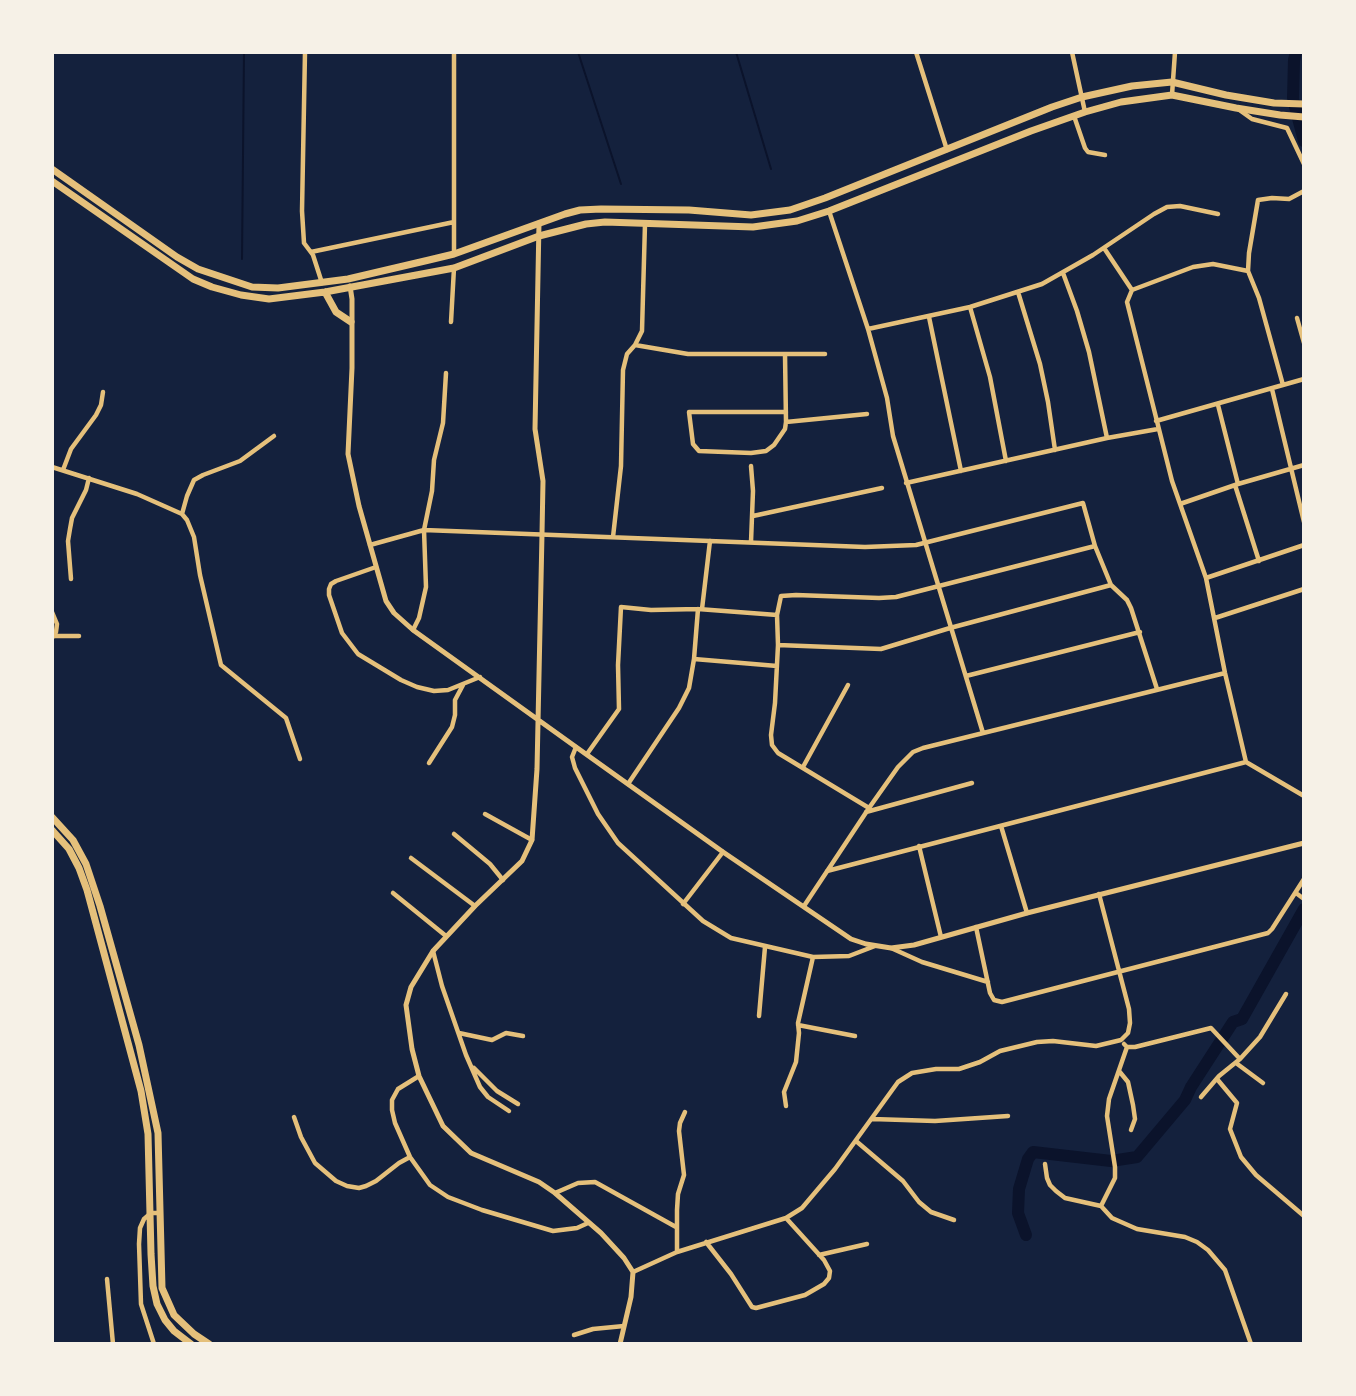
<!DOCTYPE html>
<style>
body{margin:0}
#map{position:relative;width:1356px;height:1396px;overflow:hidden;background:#14213d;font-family:Jost,sans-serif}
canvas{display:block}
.frame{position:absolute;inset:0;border:54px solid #f6f1e7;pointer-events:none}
</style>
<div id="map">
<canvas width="1356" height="1396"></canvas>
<div class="frame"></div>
</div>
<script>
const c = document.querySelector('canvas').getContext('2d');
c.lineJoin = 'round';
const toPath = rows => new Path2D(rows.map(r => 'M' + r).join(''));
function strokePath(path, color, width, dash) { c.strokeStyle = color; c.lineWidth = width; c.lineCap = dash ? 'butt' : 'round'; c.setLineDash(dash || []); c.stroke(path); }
strokePath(toPath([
 [578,52,621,184],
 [736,52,771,169],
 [242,259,244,52]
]), '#0b132b', 2);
strokePath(toPath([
 [1296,52,1294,60,1293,99,1304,141],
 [1026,1235,1018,1213,1019,1189,1028,1159,1033,1152,1111,1161,1137,1157,1185,1100,1191,1087,1233,1022,1242,1019,1304,909]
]), '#0b132b', 12);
strokePath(toPath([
 [305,52,302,211,304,243,313,255,322,283],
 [454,52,454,254],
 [916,52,947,150],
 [1072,52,1085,112],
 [1172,95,1175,52],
 [1238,109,1252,119,1287,128,1304,164],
 [1074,116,1085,148,1088,152,1105,155],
 [829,211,868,329,887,398,893,436,983,733],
 [1104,248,1132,290],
 [311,252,454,222],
 [1248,271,1213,264,1193,267,1132,290,1127,302,1172,481,1206,578,1225,673,1246,762,1304,796],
 [1063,273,1077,311,1089,352,1107,438],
 [1018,292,1040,364,1048,402,1055,450],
 [970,307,990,377,1006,461],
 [929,317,961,471],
 [1297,318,1304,343],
 [451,322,454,268],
 [868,329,970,307,1042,284,1093,255,1154,214,1167,207,1180,206,1218,214],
 [635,345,688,354,785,354,786,422,785,429,774,445,766,451,751,453,699,451,693,444,689,412,786,412],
 [785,354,825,354],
 [1283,385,1259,298,1248,271,1249,253,1258,200,1272,198,1289,199,1304,191],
 [1272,389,1304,522],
 [1218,405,1238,484],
 [1156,421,1304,379],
 [786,422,867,414],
 [751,466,753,491,751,542],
 [52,467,137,494,182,514,187,520,194,537,200,575,221,665,286,718,300,759],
 [63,470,71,449,96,415,101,405,103,392],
 [906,483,1107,438,1158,429],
 [1235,485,1259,561],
 [1180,504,1238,484,1304,465],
 [182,514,187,496,194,480,203,475,240,461,274,436],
 [753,516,882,488],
 [613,537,621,466,623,370,627,354,635,345,642,331,645,224],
 [370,545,424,530,865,547,916,545,1083,503,1095,546,1111,585,1127,600,1131,608,1157,689],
 [376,567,336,581,331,584,329,589,329,595,342,633,358,654,401,680,417,687,434,691,448,690,480,677],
 [1206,578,1304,545],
 [71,579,68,541,70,529,72,518,86,490,89,478],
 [702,609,710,541],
 [52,612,57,624,56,632,52,638],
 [1215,618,1304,589],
 [413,630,419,618,426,587,424,530,432,491,434,460,443,423,446,373],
 [54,636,79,636],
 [778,645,881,649,950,628,1111,585],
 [694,659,777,666],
 [966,676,1140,632],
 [576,747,572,757,575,768,598,814,618,843,703,921,731,938,813,957,849,956,875,946],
 [587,754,619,709,618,665,621,607,651,610,698,609,777,615],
 [429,763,452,727,455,715,455,700,463,685],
 [803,767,848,685],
 [628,784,679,708,689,688,694,659,698,609],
 [869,808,778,753,772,745,771,735,775,703,778,645,777,615,781,596,796,595,879,598,896,597,1095,546],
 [866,812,972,783],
 [485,814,532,840],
 [1001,826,1027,913],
 [454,834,490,864,503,880],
 [919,846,941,937],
 [411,858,475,906],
 [827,871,1246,762],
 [393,893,446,936],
 [1296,893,1304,899],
 [683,904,723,852],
 [804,906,869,808,898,767,913,752,923,748,1225,673],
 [976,927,990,993,994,1000,1002,1002,1268,933,1272,929,1304,879],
 [891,948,922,962,988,982],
 [433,951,442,986,466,1055,480,1087,488,1097,509,1111],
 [759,1016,765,947],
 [798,1025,855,1036],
 [459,1033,492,1040,506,1033,523,1036],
 [1124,1044,1127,1047,1135,1047,1211,1028,1240,1059,1219,1076,1201,1097],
 [1127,1047,1109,1099,1107,1116,1115,1167,1115,1178,1101,1206,1112,1218,1137,1229,1185,1237,1197,1242,1208,1250,1225,1270,1251,1344],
 [1240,1059,1260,1037,1286,994],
 [1236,1063,1263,1083],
 [474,1068,497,1091,518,1104],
 [1119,1071,1128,1082,1133,1105,1135,1119,1131,1130],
 [419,1076,398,1089,392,1100,392,1110,395,1123,410,1157,430,1185,448,1197,482,1210,553,1231,577,1228,588,1223],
 [1217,1079,1237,1103,1230,1129,1241,1157,1256,1175,1304,1216],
 [786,1106,784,1092,796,1062,799,1033,798,1023,813,957],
 [294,1117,301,1137,315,1163,336,1181,347,1186,359,1188,366,1186,376,1181,399,1163,410,1157],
 [872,1119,935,1121,1008,1116],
 [856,1141,903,1181,919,1202,931,1212,954,1220],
 [1045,1164,1047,1178,1050,1185,1056,1191,1065,1198,1101,1206],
 [555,1193,578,1183,595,1182,676,1227],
 [706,1242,731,1274,752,1307,756,1308,805,1295,824,1284,829,1278,830,1271,824,1260,786,1218],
 [677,1252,677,1210,678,1194,684,1175,679,1131,680,1123,685,1112],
 [819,1255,867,1244],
 [633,1272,677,1252,786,1218,802,1208,835,1169,898,1082,912,1073,936,1069,959,1069,980,1062,1000,1051,1037,1042,1053,1041,1096,1046,1121,1040,1128,1033,1130,1023,1129,1009,1099,894],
 [107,1279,113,1344],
 [574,1335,593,1329,624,1326],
 [154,1344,141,1304,139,1244,140,1228,144,1219,151,1213,159,1213]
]), '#e5c07b', 4.5);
strokePath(toPath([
 [539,223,535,429,543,481,542,534,537,769,532,840,522,861,475,906,433,951,411,987,406,1005,412,1049,419,1076,443,1126,471,1153,539,1182,555,1193,601,1233,624,1258,633,1272,631,1297,620,1344],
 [350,286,352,299,352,368,348,454,359,506,386,601,394,613,413,630,576,747,723,852,851,939,866,944,891,948,914,945,1027,913,1304,843]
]), '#e5c07b', 5);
strokePath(toPath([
 [52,169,177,257,198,269,252,287,278,288,348,279,429,260,454,254,565,214,580,210,601,209,689,210,751,215,790,210,825,198,1052,107,1082,97,1132,86,1172,82,1226,95,1274,103,1304,104],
 [52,181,193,279,212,287,241,295,269,299,325,292,454,268,539,236,586,224,605,222,753,227,797,221,829,211,1031,131,1085,112,1121,102,1172,95,1236,108,1280,115,1304,117],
 [325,292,336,312,351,322],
 [52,817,73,840,86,864,100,906,139,1045,158,1133,162,1288,174,1315,194,1334,209,1344],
 [52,830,69,849,79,868,87,890,141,1091,148,1134,151,1254,153,1286,157,1304,165,1320,174,1331,191,1344]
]), '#e5c07b', 7);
</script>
